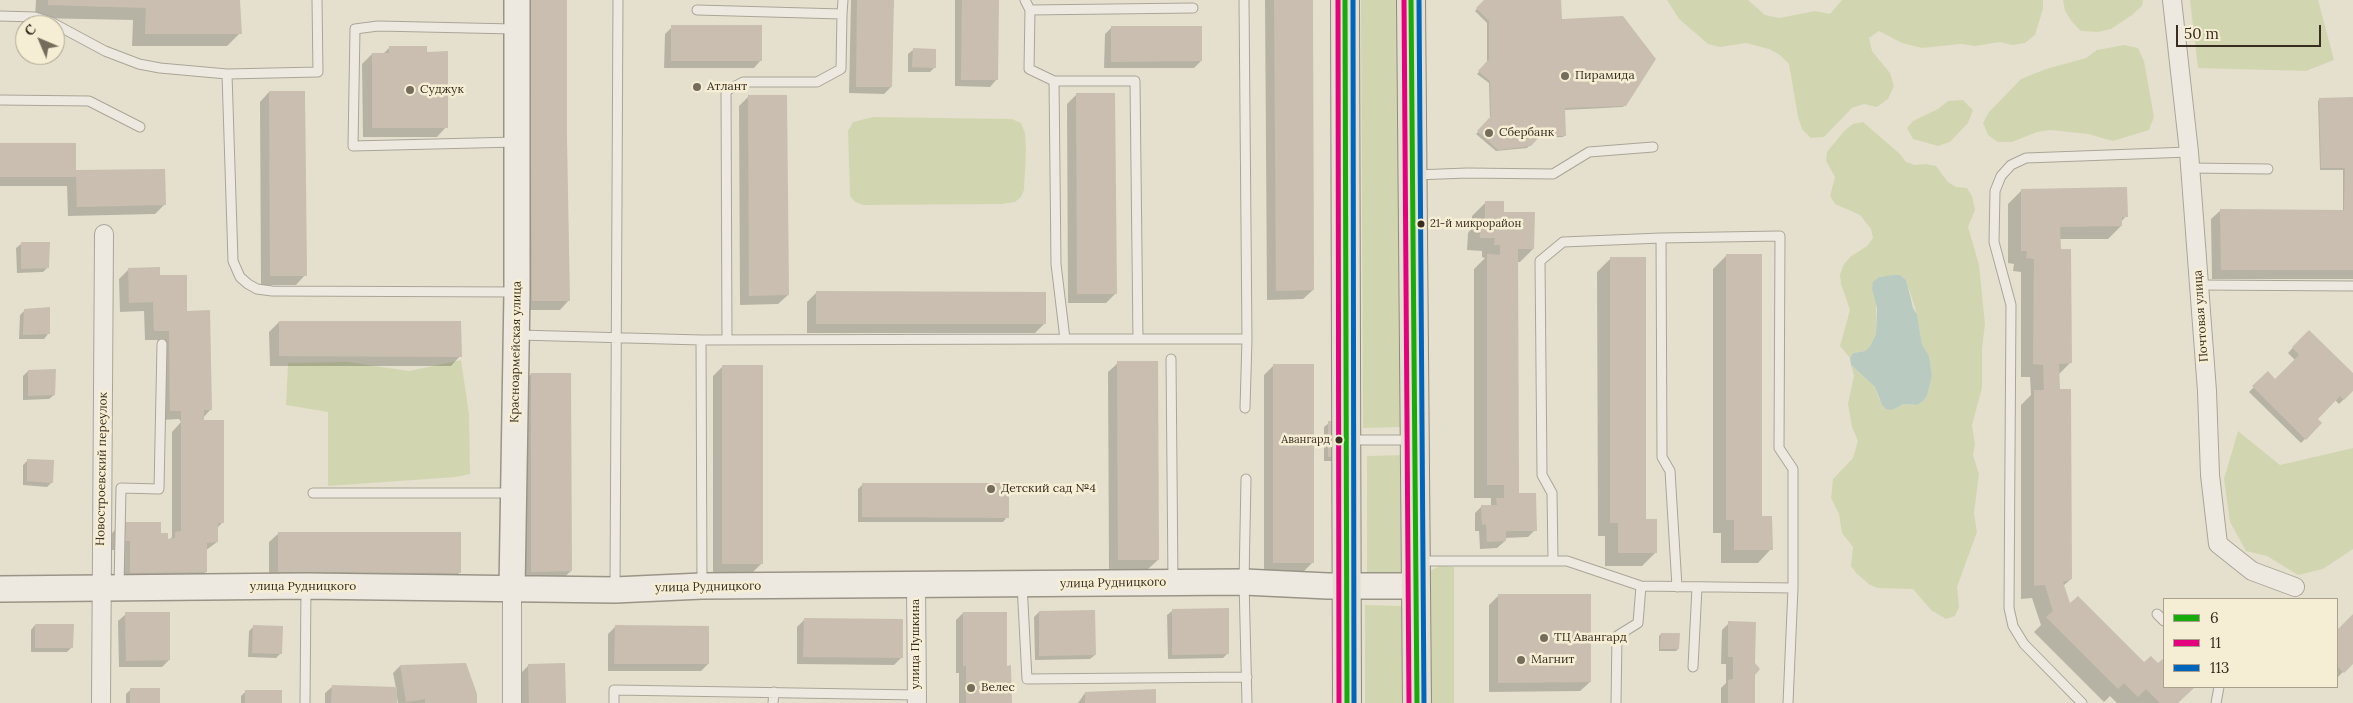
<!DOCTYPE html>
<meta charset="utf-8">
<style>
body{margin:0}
#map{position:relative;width:2353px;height:703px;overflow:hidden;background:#e5e0ce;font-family:Lora,serif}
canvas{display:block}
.legend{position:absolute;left:2163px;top:598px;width:175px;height:90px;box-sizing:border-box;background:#f6eed4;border:1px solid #aaa18c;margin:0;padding:6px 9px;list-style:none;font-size:15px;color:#392d1f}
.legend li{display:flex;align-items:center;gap:10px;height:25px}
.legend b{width:25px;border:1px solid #aaa18c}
.north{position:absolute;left:15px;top:15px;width:50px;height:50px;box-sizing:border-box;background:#f6eed4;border:1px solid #aaa18c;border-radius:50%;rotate:315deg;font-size:14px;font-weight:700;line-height:20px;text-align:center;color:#392d1f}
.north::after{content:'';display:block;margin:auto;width:18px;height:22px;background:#756c5c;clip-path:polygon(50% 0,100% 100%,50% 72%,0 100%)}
.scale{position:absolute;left:2176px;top:25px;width:145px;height:22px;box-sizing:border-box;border:2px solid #392d1f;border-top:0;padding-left:6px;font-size:15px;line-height:18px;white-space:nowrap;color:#392d1f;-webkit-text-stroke:4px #f6eed4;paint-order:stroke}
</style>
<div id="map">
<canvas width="2353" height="703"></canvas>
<ul class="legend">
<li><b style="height:6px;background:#17ab0c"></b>6</li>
<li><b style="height:6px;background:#e5007d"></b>11</li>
<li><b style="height:6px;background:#0065bd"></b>113</li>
</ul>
<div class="north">С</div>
<div class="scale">50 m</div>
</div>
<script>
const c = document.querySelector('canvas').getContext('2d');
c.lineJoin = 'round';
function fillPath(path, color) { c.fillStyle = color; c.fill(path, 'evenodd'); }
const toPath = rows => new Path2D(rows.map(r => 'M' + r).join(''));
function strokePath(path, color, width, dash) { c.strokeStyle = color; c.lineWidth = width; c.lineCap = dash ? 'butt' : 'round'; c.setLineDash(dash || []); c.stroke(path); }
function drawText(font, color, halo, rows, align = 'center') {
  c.font = font + ' Lora,serif'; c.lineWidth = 5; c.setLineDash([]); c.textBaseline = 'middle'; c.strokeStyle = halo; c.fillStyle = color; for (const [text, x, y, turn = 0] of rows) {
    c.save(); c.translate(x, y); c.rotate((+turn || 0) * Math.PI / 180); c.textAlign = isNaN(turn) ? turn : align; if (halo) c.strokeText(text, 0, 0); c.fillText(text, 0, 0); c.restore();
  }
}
fillPath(toPath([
 [1361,0,1400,0,1400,427,1363,428],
 [1667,0,1748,0,1765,15,1779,18,1815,11,1830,14,1842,0,2043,0,2043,9,2035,35,2025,43,2012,45,2000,42,1975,46,1961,44,1922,48,1902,43,1879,31,1869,38,1872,51,1890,73,1894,86,1888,99,1877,107,1864,104,1852,108,1824,137,1811,138,1802,129,1798,117,1789,64,1780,55,1769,49,1746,43,1720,47,1708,44,1679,19],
 [2063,0,2143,0,2142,6,2132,15,2111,29,2098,32,2081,31,2072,22,2065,11],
 [2190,0,2318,0,2334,60,2306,71,2198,68],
 [2124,45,2138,48,2144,61,2154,117,2149,130,2113,141,2088,134,2050,130,2037,132,2012,142,1998,142,1988,135,1983,123,1989,112,2021,79,2046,69,2086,58,2097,50],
 [1963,100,1973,110,1968,123,1950,142,1938,146,1913,139,1907,128,1913,121,1938,109,1948,101],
 [873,117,1012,119,1021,123,1025,133,1026,151,1024,190,1021,197,1015,202,1001,204,863,205,855,202,850,196,848,131,853,122],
 [1863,122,1900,154,1906,162,1915,165,1926,164,1936,166,1948,182,1956,187,1967,188,1972,196,1975,210,1968,227,1979,265,1985,324,1982,349,1982,388,1972,425,1975,445,1973,455,1979,474,1974,513,1977,532,1957,587,1959,607,1955,616,1946,619,1931,610,1913,589,1878,588,1870,585,1856,573,1851,566,1853,547,1842,533,1839,514,1831,498,1833,479,1853,458,1858,441,1852,427,1848,404,1854,376,1851,365,1875,387,1879,399,1892,410,1904,404,1917,405,1923,401,1927,396,1932,376,1929,356,1922,344,1917,314,1906,280,1900,275,1879,277,1876,302,1876,334,1870,346,1865,351,1853,353,1850,358,1840,346,1850,310,1841,284,1840,275,1843,266,1850,257,1867,246,1873,238,1871,229,1860,215,1835,204,1830,196,1835,177,1826,161,1827,152,1845,130,1853,124],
 [461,360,469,414,470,474,456,477,328,486,328,412,286,405,288,363,348,362,409,371],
 [2238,431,2280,465,2353,448,2353,549,2323,569,2298,575,2267,556,2246,551,2230,522,2224,479],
 [1405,455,1405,585,1367,587,1367,456],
 [1439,566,1454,567,1454,703,1426,703,1427,575,1430,571],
 [1365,605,1402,606,1403,703,1365,703]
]), '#d2d6b0');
fillPath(toPath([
 [1893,275,1900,275,1906,280,1908,287,1913,308,1917,314,1922,344,1929,356,1932,376,1927,396,1923,401,1917,405,1904,404,1892,410,1886,409,1882,405,1875,387,1851,365,1850,358,1853,353,1865,351,1870,346,1876,334,1877,308,1872,289,1873,282,1879,277]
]), '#b9cbc1');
fillPath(toPath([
 [36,0,239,0,240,33,227,46,132,46,133,20,35,18],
 [520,0,566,0,565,138,569,300,560,310,523,310],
 [851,0,892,0,891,87,884,94,849,93],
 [955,0,997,0,997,79,990,87,955,86],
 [1265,0,1311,0,1313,290,1303,299,1267,300],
 [1485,0,1560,0,1561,20,1625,105,1623,107,1564,110,1565,135,1563,137,1537,138,1527,148,1496,151,1476,134,1490,120,1489,83,1477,74,1487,63,1487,23,1475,11],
 [672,27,761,60,754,68,664,68,665,34],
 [1112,27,1201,61,1194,68,1104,68,1105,34],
 [390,47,446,127,437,137,363,137,362,64,372,54,383,54],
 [913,50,935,67,930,72,908,72,908,54],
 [269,92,305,275,296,285,261,285,260,102],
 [1076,95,1116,293,1106,303,1068,303,1067,104],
 [748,97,788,295,778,304,740,305,739,106],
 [2353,98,2353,279,2212,279,2211,219,2221,210,2343,210,2343,170,2320,170,2318,101,2320,99],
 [0,144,165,204,155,214,68,216,67,186,0,186],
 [2021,191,2126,216,2121,222,2121,226,2108,239,2059,239,2071,362,2058,375,2071,579,2063,586,2070,606,2144,664,2158,665,2162,660,2164,662,2164,687,2193,687,2177,703,2117,703,2110,696,2104,702,2034,632,2041,625,2032,598,2021,599,2021,405,2031,395,2030,377,2021,377,2021,272,2013,271,2014,264,2008,263,2008,204],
 [1486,202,1503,213,1533,249,1520,262,1517,262,1518,494,1535,530,1528,537,1505,538,1505,541,1497,548,1480,549,1479,531,1475,531,1475,513,1482,506,1491,506,1491,498,1474,498,1474,269,1485,258,1482,257,1482,251,1467,250,1468,233,1472,228,1472,216],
 [21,244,48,267,43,272,17,273,16,248],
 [1726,256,1761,518,1771,549,1758,563,1721,563,1721,533,1713,533,1713,269],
 [1610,259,1645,521,1656,552,1642,566,1605,566,1605,536,1598,536,1597,272],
 [129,269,159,277,186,312,211,409,203,418,222,523,217,528,217,542,205,551,206,572,196,581,121,582,121,550,112,550,112,533,122,523,159,534,167,542,172,537,172,432,181,422,179,419,161,420,160,340,145,340,144,311,120,312,119,279],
 [816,293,1045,323,1035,333,807,333,807,302],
 [25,310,48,334,44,339,19,339,20,315],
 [279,322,460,356,451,366,270,366,269,332],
 [2309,331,2353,375,2353,390,2339,404,2335,400,2316,419,2321,423,2301,443,2249,392,2268,373,2275,380,2295,360,2288,353],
 [1118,363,1158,560,1148,569,1109,569,1108,372],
 [1274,365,1313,562,1303,572,1264,572,1264,375],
 [723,366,762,563,752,573,713,573,713,376],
 [28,371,54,395,49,399,23,400,23,376],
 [531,374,571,571,561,580,522,581,522,384],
 [1329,423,1335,461,1324,461,1324,427],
 [28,460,52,482,47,487,23,485,23,465],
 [863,484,1007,517,1003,522,858,522,858,489],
 [279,533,460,572,450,582,269,581,269,542],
 [1499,595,1590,682,1580,691,1489,692,1489,605],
 [1172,611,1228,653,1223,658,1168,659,1167,615],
 [1039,612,1095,655,1090,659,1035,660,1034,617],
 [963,613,1006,667,1010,703,959,703,959,673,956,673,956,620],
 [126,614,169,660,162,667,119,667,118,621],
 [2353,615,2353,662,2337,678,2337,631],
 [804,620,902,657,894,665,797,664,797,627],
 [1729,623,1754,675,1754,703,1721,703,1721,688,1726,683,1726,664,1721,664,1722,630],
 [35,625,72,647,67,652,31,652,31,630],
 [254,626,281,653,276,658,248,657,249,631],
 [615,627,708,664,701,671,608,671,608,634],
 [1661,634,1678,649,1676,651,1659,651,1659,636],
 [529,665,565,703,522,703,521,673],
 [400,666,476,703,398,703,397,697,396,703,325,703,325,693,333,686,396,688,393,673],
 [131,689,159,703,126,703,126,694],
 [246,691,281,703,241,703,241,696],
 [1085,693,1155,703,1078,703]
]), '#0003');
fillPath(toPath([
 [48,0,240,0,242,34,145,34,146,8,48,5],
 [530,0,567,0,567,138,570,301,532,301],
 [857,0,894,0,892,87,856,87],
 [962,0,999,0,998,80,961,80],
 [1274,0,1313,0,1314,290,1276,291],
 [1484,0,1561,0,1562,19,1623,16,1656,59,1626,106,1565,108,1566,136,1540,136,1531,146,1498,150,1477,131,1491,116,1490,81,1478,71,1489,59,1489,21,1476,8],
 [671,25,762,25,762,61,671,61],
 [1111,26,1202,26,1202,61,1111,62],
 [389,46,427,46,427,52,448,51,448,128,372,128,372,53,389,53],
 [913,48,936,49,936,68,912,67],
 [269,91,305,91,307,276,270,276],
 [1076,93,1115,93,1117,294,1077,294],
 [748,95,787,95,789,295,749,296],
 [2353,97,2353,270,2221,270,2220,209,2344,210,2345,168,2321,168,2319,98],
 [0,143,76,143,76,170,165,169,166,205,77,207,76,177,0,177],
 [2127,187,2128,217,2122,217,2122,226,2060,227,2061,249,2071,249,2072,363,2059,364,2060,389,2071,389,2072,579,2063,582,2070,603,2078,596,2144,662,2151,656,2158,663,2163,659,2164,660,2164,687,2195,687,2178,703,2160,703,2146,689,2138,697,2124,683,2118,689,2046,617,2053,611,2045,585,2034,586,2034,390,2044,390,2043,365,2033,364,2034,259,2026,258,2027,251,2021,251,2021,189],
 [1485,201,1504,201,1504,212,1535,212,1534,249,1518,249,1519,493,1536,493,1537,531,1506,531,1506,541,1487,542,1486,524,1482,525,1481,505,1497,505,1496,498,1504,498,1504,485,1487,485,1487,254,1500,255,1500,245,1494,245,1495,238,1480,238,1480,218,1485,218],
 [21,242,50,242,49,268,21,269],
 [1726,254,1762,254,1762,516,1772,516,1773,550,1734,550,1734,520,1726,520],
 [1610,257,1646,257,1646,519,1657,519,1657,553,1618,553,1618,523,1610,523],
 [160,267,160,275,187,275,187,311,210,310,212,410,204,410,204,420,224,420,224,523,218,523,218,542,207,543,207,572,130,573,130,541,121,541,121,522,161,522,161,533,168,533,168,539,175,538,175,532,181,531,181,411,170,411,169,331,154,331,153,302,129,303,128,268],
 [816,291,1046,292,1046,324,816,324],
 [50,307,50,334,23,335,24,309],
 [279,321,461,321,462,357,279,356],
 [2309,330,2353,373,2353,391,2344,400,2340,396,2318,419,2322,423,2306,440,2252,386,2268,371,2275,379,2299,355,2292,347],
 [1117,361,1158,361,1159,560,1118,560],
 [1273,364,1314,364,1314,563,1273,563],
 [722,365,763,365,763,564,722,564],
 [56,369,55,395,28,396,28,370],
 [531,373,571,373,572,571,531,572],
 [1328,421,1341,421,1341,457,1328,457],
 [27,459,54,460,53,483,27,481],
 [862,483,1009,483,1009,518,862,517],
 [278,532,461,532,461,573,278,572],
 [1498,594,1591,594,1591,682,1498,683],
 [1229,608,1229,654,1172,655,1172,609],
 [1095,610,1096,655,1039,656,1039,611],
 [125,612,170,612,170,660,126,661],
 [963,612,1007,612,1007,666,1011,665,1012,703,966,703,966,666,963,666],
 [2353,614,2353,664,2344,673,2337,666,2337,630],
 [804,618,903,619,903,658,803,657],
 [1728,621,1756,622,1755,663,1760,669,1755,675,1755,703,1728,703,1728,680,1733,679,1733,657,1728,657],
 [35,624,74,624,73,648,35,648],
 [253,625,283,626,282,654,252,653],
 [615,625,709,626,709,664,614,664],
 [1661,633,1680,633,1679,649,1660,649],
 [466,663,477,694,477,703,425,703,425,699,406,702,400,665],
 [565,663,566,703,529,703,528,664],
 [332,685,397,687,397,703,331,703],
 [130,688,160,688,160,703,130,703],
 [1156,689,1156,703,1085,703,1085,692],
 [245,690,282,690,282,703,245,703]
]), '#c9beaf');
const lane = toPath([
 [1025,0,1030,10,1193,8],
 [1244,0,1247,339,1245,408],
 [697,10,842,14,843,0],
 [1030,10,1029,69,1054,81,1135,81,1138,339],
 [0,16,35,17,51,22,105,51,139,64,160,68,227,74,318,72,317,0],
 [514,29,378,26,355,29,353,146,516,142],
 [227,74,233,261,240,277,248,284,257,289,272,291,516,292],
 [1054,81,1056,264,1065,339,1247,339],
 [0,100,89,101,140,127],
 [2190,168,2268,169],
 [1415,175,1467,173,1553,174,1589,152,1653,147],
 [2199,285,2353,286],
 [519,335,701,340,702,585],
 [701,340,1065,339],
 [727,340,726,91,743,82,817,82,841,69,842,14],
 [1171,359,1173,582],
 [1349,440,1411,440],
 [1246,479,1244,582,1247,703],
 [313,493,513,493],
 [1553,560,1552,493,1542,475,1540,261,1563,242,1661,238,1662,457,1670,471,1677,587],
 [1419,561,1567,561,1641,586,1793,588,1793,469,1779,448,1780,236,1661,238],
 [1022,584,1027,679,1247,677],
 [119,586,121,488,159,489,162,344],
 [615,587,618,0],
 [2157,614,2164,621],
 [1693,667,1697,587],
 [305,703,306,588],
 [614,703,614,690,917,695],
 [773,703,774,692],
 [1616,703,1617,636,1638,623,1641,586],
 [1788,703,1793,588],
 [2082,703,2024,644,2013,626,2009,608,2011,305,1994,242,1995,191,2001,176,2011,165,2026,158,2189,152],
 [2216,703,2219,687]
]);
const street = toPath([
 [2172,0,2189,152,2207,391,2210,475,2218,544,2252,571,2295,587],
 [916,585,917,703],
 [101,703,104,234],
 [512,703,512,589]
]);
const secondary = toPath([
 [0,589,306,586,615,590,702,586,1244,582,1328,586,1416,586],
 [512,589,517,292,517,0]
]);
const primary = toPath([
 [1345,0,1347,703],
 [1411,0,1417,703]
]);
strokePath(lane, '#aaa597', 11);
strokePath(street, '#aaa597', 20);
strokePath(secondary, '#9a9487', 28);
strokePath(primary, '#908a7e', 30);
strokePath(lane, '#ede9e0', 9);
strokePath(street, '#ede9e0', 18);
strokePath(secondary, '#ede9e0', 25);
strokePath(primary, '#e4e0d1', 28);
strokePath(toPath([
 [1345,0,1347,703],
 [1411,0,1417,703]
]), '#17ab0c', 5);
strokePath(toPath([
 [1338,0,1339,703],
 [1404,0,1409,703]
]), '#e5007d', 5);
strokePath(toPath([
 [1353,0,1354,703],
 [1419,0,1424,703]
]), '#0065bd', 5);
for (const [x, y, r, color] of [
 [1565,76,5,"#756c5c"],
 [697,87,5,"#756c5c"],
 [410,90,5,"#756c5c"],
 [1489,133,5,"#756c5c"],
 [1421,224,4.5,"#392d1f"],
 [1339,440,4.5,"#392d1f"],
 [991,489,5,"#756c5c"],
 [1544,638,5,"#756c5c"],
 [1521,660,5,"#756c5c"],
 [971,688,5,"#756c5c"]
]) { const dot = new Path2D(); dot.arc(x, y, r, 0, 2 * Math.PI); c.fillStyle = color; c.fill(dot); strokePath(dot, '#f6eed4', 2); }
drawText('11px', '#392d1f', '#f6eed4', [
 ["21-й микрорайон",1430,224],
 ["Авангард",1330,440,"right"]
], 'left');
drawText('12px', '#392d1f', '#f6eed4', [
 ["Пирамида",1575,76],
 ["Атлант",707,87],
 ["Суджук",420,90],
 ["Сбербанк",1499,133],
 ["Детский сад №4",1001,489],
 ["ТЦ Авангард",1554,638],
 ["Магнит",1531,660],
 ["Велес",981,688]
], 'left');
drawText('12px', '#392d1f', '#f6eed4', [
 ["Почтовая улица",2201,316,-94],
 ["Красноармейская улица",516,352,-89],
 ["Новостроевский переулок",102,469,-89],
 ["улица Рудницкого",1113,583,-1],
 ["улица Рудницкого",303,587],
 ["улица Рудницкого",708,587,-1],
 ["улица Пушкина",916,644,-90]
]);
</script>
